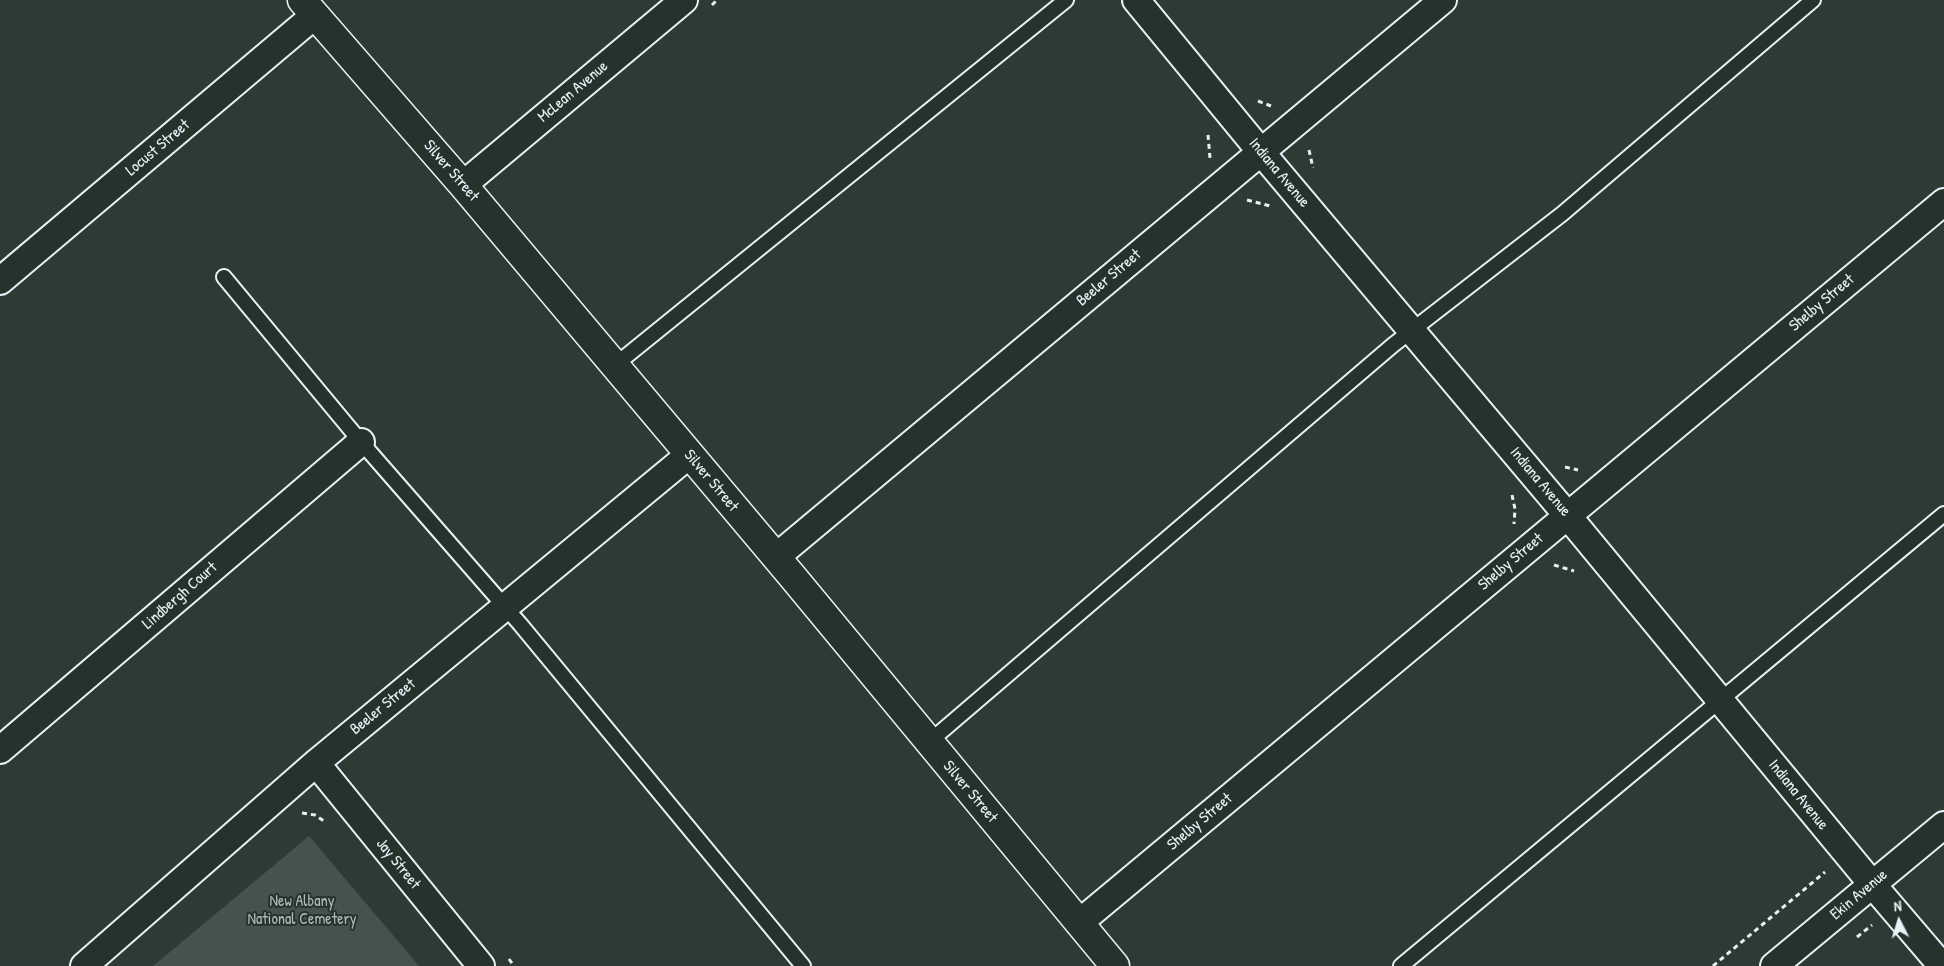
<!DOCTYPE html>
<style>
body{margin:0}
#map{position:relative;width:1944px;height:966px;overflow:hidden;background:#2e3b35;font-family:"Patrick Hand",sans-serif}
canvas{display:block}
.north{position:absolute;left:1874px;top:896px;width:50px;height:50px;-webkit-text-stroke:4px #26332d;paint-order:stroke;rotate:355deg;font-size:14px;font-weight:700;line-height:20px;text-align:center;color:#e8f1f8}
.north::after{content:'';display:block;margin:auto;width:18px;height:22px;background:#e8f1f8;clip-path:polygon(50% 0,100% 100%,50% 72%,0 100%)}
</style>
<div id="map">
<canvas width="1944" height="966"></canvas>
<div class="north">N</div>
</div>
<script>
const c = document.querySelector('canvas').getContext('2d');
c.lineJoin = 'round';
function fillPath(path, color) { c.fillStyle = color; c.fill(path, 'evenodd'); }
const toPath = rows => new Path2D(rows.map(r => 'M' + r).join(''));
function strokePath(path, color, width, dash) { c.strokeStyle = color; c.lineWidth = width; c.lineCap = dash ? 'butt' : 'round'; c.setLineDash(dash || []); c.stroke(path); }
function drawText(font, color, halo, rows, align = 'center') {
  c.font = font + ' "Patrick Hand",sans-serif'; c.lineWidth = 4; c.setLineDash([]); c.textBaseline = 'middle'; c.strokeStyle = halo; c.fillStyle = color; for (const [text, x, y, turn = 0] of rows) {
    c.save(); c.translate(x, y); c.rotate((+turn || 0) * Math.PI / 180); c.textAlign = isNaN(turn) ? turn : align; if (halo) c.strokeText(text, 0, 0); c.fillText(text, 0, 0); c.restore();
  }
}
fillPath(toPath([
 [309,836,419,966,153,966]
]), '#45524e');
const lane = toPath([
 [224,277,361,442,520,624,803,966],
 [614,366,1066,0],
 [929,742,1393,345,1562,214,1813,0],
 [1401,966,1944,514]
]);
const street = toPath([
 [1136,0,1261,152,1567,515,1872,884,1942,966],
 [463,185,684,0],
 [0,281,315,15],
 [776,557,1443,0],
 [0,750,361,442],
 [316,763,481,966],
 [1079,923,1944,202],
 [84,966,316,763,689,455],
 [1774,966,1944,825]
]);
const secondary = toPath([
 [302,0,463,185,792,576,1115,966]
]);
strokePath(lane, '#e8f1f8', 18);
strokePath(street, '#e8f1f8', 30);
strokePath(secondary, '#e8f1f8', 31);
strokePath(toPath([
 [712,5,717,0],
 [1258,101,1271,106],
 [1208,135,1210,158],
 [1309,150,1313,168],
 [1247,200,1270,206],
 [1565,467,1578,470],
 [1512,495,1515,509,1514,524],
 [1554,565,1574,571],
 [302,813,315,815,324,821],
 [1857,937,1872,925],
 [509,959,514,966],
 [1713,966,1825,872]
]), '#e8f1f8', 3, [5, 4]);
strokePath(lane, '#26332d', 14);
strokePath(street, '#26332d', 26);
strokePath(secondary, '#26332d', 28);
drawText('16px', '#e8f1f8', '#26332d', [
 ["McLean Avenue",573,92,-40],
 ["Locust Street",158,148,-40],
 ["Silver Street",451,171,49],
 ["Indiana Avenue",1279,173,50],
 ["Beeler Street",1109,278,-40],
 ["Shelby Street",1822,303,-40],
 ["Silver Street",711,481,50],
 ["Indiana Avenue",1540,482,50],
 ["Shelby Street",1511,562,-40],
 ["Lindbergh Court",180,596,-41],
 ["Beeler Street",383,707,-39],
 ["Silver Street",970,792,50],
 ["Indiana Avenue",1798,795,51],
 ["Shelby Street",1200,822,-40],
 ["Jay Street",398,864,51],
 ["Ekin Avenue",1859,895,-40]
]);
drawText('16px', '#afb9bc', '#26332d', [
 ["New Albany",302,902],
 ["National Cemetery",302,920]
]);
</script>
